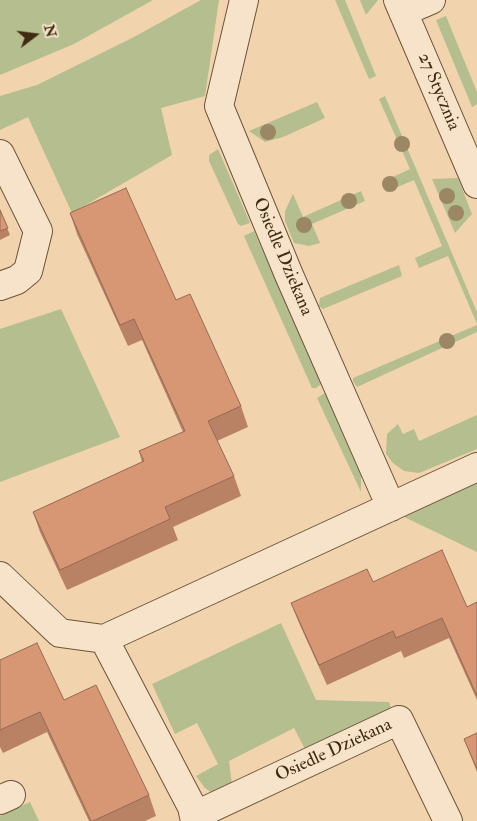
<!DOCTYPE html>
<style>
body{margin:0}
#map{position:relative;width:477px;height:821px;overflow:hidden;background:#f1d4ad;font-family:"IM FELL Double Pica",serif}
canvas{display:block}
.north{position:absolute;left:10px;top:10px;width:50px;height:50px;-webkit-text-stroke:4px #f6e3ca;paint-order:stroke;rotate:75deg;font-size:14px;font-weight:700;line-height:20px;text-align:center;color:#3f2b10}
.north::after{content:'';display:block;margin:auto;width:18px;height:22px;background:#3f2b10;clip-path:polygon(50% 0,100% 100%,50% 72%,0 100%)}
</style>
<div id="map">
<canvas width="477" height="821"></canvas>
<div class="north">N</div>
</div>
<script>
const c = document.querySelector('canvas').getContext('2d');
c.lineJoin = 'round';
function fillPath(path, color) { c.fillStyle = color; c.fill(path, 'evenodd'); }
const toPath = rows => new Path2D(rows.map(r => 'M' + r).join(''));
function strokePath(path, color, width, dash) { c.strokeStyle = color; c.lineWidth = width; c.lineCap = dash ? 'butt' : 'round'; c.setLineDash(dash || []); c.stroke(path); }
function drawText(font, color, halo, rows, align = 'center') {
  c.font = font + ' "IM FELL Double Pica",serif'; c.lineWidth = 5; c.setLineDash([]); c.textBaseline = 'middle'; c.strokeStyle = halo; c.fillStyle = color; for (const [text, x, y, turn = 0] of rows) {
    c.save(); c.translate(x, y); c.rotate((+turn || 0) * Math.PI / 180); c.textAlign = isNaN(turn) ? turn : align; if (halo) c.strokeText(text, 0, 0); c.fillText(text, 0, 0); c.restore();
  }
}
fillPath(toPath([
 [0,0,153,0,74,44,0,75],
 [201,0,219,0,205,96,161,108,172,155,72,213,28,117,0,130,0,96,37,85,134,37],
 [335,0,345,0,376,76,369,79],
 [360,0,378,0,366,15],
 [446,16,477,92,477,104,472,107,436,20],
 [385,96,477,312,477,324,448,256,419,268,415,258,442,246,414,180,386,192,382,182,410,169,379,99],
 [317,102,325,118,283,137,265,142,249,131],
 [218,149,250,223,241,226,238,224,209,161,209,155],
 [458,178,472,214,455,233,432,179],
 [361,191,365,201,312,224,320,243,309,246,294,243,285,221,285,211,293,194,303,217],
 [254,231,321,384,316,388,312,388,244,236],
 [399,265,402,276,323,309,319,306,320,298],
 [61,309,120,437,0,482,0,329],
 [477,325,477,332,357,387,353,381,353,378],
 [325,393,361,475,361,492,317,398],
 [477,415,477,449,419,473,404,471,393,463,386,454,387,434,398,424,403,434,414,429,419,441],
 [477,482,477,552,398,514],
 [281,623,316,700,389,702,393,713,305,749,294,728,229,761,232,784,212,793,205,788,196,776,218,764,197,723,175,734,152,684],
 [30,802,39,821,0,821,0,816]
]), '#b4be8e');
const minor = toPath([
 [244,0,219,106,289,275,391,507],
 [398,0,477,184],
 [403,12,431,0],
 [0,154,38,231,28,271,17,280,0,286],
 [0,576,60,633,104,639,477,467],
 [104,639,192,807,195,821],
 [0,800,11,795],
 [194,816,399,720,448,821]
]);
strokePath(minor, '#6c5537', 30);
strokePath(minor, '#f6e3ca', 28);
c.fillStyle = '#9c8764';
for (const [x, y] of [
 [268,132],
 [402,144],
 [390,184],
 [447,196],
 [349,201],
 [456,213],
 [304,225],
 [447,341]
]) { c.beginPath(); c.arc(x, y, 8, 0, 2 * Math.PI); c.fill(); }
fillPath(toPath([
 [0,210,10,235,0,240],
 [70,213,176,300,241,406,248,427,217,441,234,476,241,496,173,527,178,540,67,590,40,532,33,512,142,462,139,451,183,432,142,340,128,346,77,234],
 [373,582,467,607,477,602,477,700,449,638,404,658,401,651,327,685,299,623,291,603],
 [0,660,64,700,149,795,156,816,145,821,89,821,47,732,3,753,0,747],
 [477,733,477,772,464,739]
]), '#b98265');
const building = toPath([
 [126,188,176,300,190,294,241,406,208,421,234,476,165,507,170,519,60,570,33,512,144,461,139,451,185,431,134,319,120,325,70,213,126,188],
 [0,210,8,228,0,231,0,210],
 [442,550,467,607,477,602,477,696,442,618,396,638,393,631,319,665,291,603,367,569,373,582,442,550],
 [37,643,64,700,96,685,149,795,93,821,91,821,40,712,0,730,0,660,37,643],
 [477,733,477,769,464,739,477,733]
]);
fillPath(building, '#d79775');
strokePath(building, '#966a52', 1);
drawText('18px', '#3f2b10', '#f6e3ca', [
 ["27 Stycznia",438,92,67],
 ["Osiedle Dziekana",282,257,67],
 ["Osiedle Dziekana",334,751,-25]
]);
</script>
